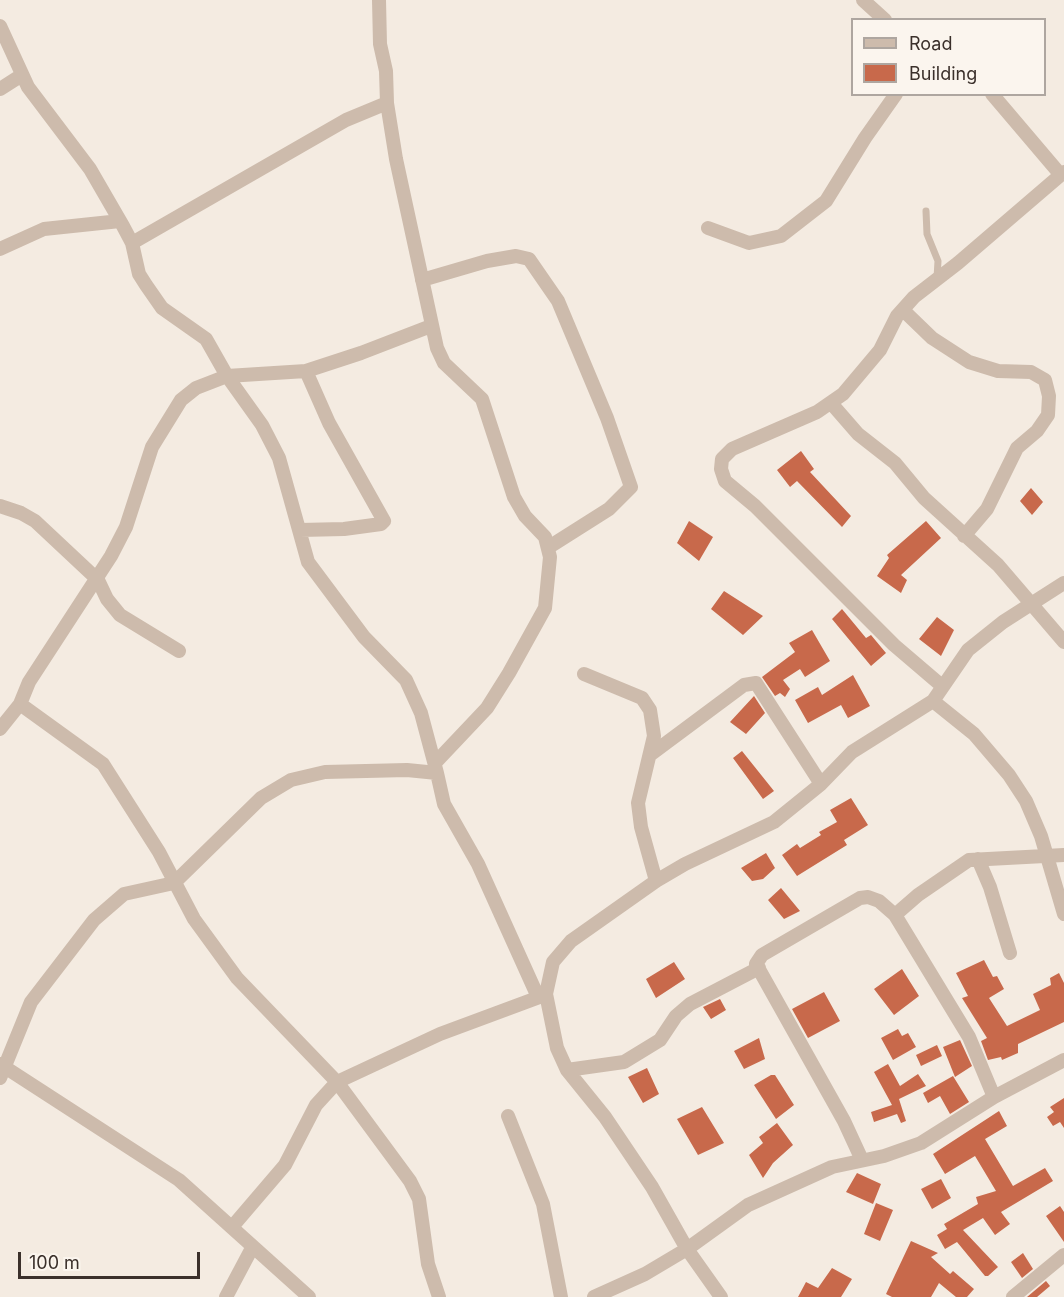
<!DOCTYPE html>
<style>
body{margin:0}
#map{position:relative;width:1064px;height:1297px;overflow:hidden;background:#f4ebe1;font-family:Inter,sans-serif}
canvas{display:block}
.legend{position:absolute;left:851px;top:18px;width:195px;height:78px;box-sizing:border-box;background:#fbf5ee;border:2px solid #aea6a0;margin:0;padding:8px 10px;list-style:none;font-size:18px;color:#3b302b}
.legend li{display:flex;align-items:center;gap:12px;height:30px}
.legend b{width:30px;border:2px solid #aea6a0}
.scale{position:absolute;left:18px;top:1252px;width:182px;height:27px;box-sizing:border-box;border:3px solid #3b302b;border-top:0;padding-left:8px;font-size:18px;line-height:21px;white-space:nowrap;color:#3b302b;-webkit-text-stroke:4px #fbf5ee;paint-order:stroke}
</style>
<div id="map">
<canvas width="1064" height="1297"></canvas>
<ul class="legend">
<li><b style="height:8px;background:#cdbbac"></b>Road</li>
<li><b style="height:16px;background:#c8694b"></b>Building</li>
</ul>
<div class="scale">100 m</div>
</div>
<script>
const c = document.querySelector('canvas').getContext('2d');
c.lineJoin = 'round';
function fillPath(path, color) { c.fillStyle = color; c.fill(path, 'evenodd'); }
const toPath = rows => new Path2D(rows.map(r => 'M' + r).join(''));
function strokePath(path, color, width, dash) { c.strokeStyle = color; c.lineWidth = width; c.lineCap = dash ? 'butt' : 'round'; c.setLineDash(dash || []); c.stroke(path); }
fillPath(toPath([
 [801,451,814,469,810,472,851,516,842,527,797,481,790,487,777,470],
 [1031,488,1043,502,1032,515,1020,501],
 [689,521,713,537,699,561,677,543],
 [926,521,941,538,901,575,907,580,901,593,877,576,889,558,887,555],
 [724,591,763,616,743,635,711,609],
 [842,609,866,638,871,635,886,653,871,666,832,619],
 [937,617,954,630,941,656,919,639],
 [812,630,830,661,805,677,800,669,783,680,790,689,785,697,780,693,775,696,762,677,795,652,789,643],
 [853,675,870,706,848,718,841,705,808,723,795,700,818,687,822,695],
 [754,696,765,713,746,734,730,722],
 [742,751,774,791,763,799,733,758],
 [851,798,868,825,844,840,847,845,797,876,782,855,797,844,800,848,821,835,819,832,837,822,830,810],
 [766,853,775,868,763,879,752,881,741,868],
 [781,888,800,911,784,919,768,900],
 [984,960,993,977,997,976,1004,989,989,998,1007,1026,1040,1010,1033,994,1051,985,1050,978,1059,973,1064,983,1064,1022,1018,1044,1018,1053,1002,1060,1001,1057,988,1060,981,1041,987,1038,962,998,968,996,956,973],
 [674,962,685,979,656,998,646,979],
 [902,969,919,996,894,1015,874,989],
 [824,992,840,1021,808,1038,792,1009],
 [720,999,726,1010,711,1019,703,1007],
 [898,1029,902,1036,908,1033,916,1047,893,1060,881,1038],
 [759,1038,765,1059,744,1069,734,1051],
 [960,1040,972,1066,955,1077,943,1047],
 [937,1045,942,1056,921,1066,916,1055],
 [888,1064,900,1086,918,1074,926,1086,899,1099,906,1121,901,1123,897,1114,874,1122,871,1112,892,1105,874,1072],
 [647,1068,659,1094,643,1103,628,1077],
 [771,1075,775,1075,794,1105,776,1119,754,1085],
 [953,1076,969,1102,950,1114,940,1096,928,1103,923,1093],
 [1064,1098,1064,1128,1060,1122,1053,1126,1047,1117,1054,1112,1050,1107],
 [702,1107,724,1143,698,1155,677,1119],
 [999,1111,1007,1126,985,1139,1013,1186,1045,1168,1053,1181,1001,1212,1010,1224,995,1235,983,1218,963,1230,998,1267,988,1276,985,1276,957,1242,945,1249,937,1235,947,1229,944,1224,978,1204,976,1197,996,1191,975,1156,945,1174,933,1154],
 [777,1123,793,1145,773,1163,763,1178,749,1155,763,1143,759,1137],
 [857,1173,881,1184,873,1204,846,1192],
 [941,1179,951,1198,932,1209,921,1189],
 [876,1203,893,1210,880,1241,864,1234],
 [1060,1206,1064,1212,1064,1242,1046,1216],
 [911,1241,938,1253,931,1257,950,1274,953,1271,974,1289,967,1297,956,1297,939,1283,931,1297,892,1297,886,1294],
 [1023,1253,1033,1269,1022,1278,1011,1262],
 [832,1268,852,1279,841,1297,798,1297,806,1282,818,1288],
 [1046,1281,1050,1286,1037,1297,1027,1297]
]), '#c8694b');
strokePath(toPath([
 [926,211,927,234,938,261,937,278]
]), '#cdbbac', 7);
strokePath(toPath([
 [379,0,380,44,386,71,387,103,396,159,437,348,444,363,482,399,514,497,525,516,545,537,550,557,545,608,509,673,487,708,435,763],
 [863,0,885,20],
 [0,26,28,87,90,169,123,226,132,243,139,274,146,285,162,308,206,339,227,376,262,425,279,458,308,562,364,637,406,680,421,713,437,773],
 [0,89,22,75],
 [992,94,1060,174],
 [708,228,749,243,781,236,826,201,865,138,896,94],
 [132,243,346,120,387,103],
 [0,249,44,229,120,221],
 [422,280,487,261,516,256,529,259,558,301,607,418,631,487,609,509,549,547],
 [903,310,932,338,969,362,998,371,1031,372,1045,380,1049,396,1048,415,1037,431,1017,448,987,509,964,536],
 [831,403,858,434,895,463,924,498,998,565,1064,642],
 [0,506,21,513,35,521,98,580,107,599,120,615,179,651],
 [300,530,344,529,381,524,384,521,329,423,306,371],
 [584,674,642,698,650,710,654,736,638,803,641,827,656,881],
 [942,686,894,645,755,506,725,481,721,469,722,459,732,449,817,412,843,394,880,350,897,316,914,297,958,263,1064,172],
 [933,701,974,734,1009,775,1026,801,1041,836,1064,914],
 [20,704,103,764,159,852,194,919,237,978,337,1082,410,1181,419,1199,428,1264,439,1297],
 [0,729,20,704,29,682,111,556,126,527,152,447,181,400,196,388,227,376,306,371,361,353,431,326],
 [650,755,744,685,756,683,821,784],
 [978,859,990,887,1010,953],
 [895,915,918,895,969,860,1064,855],
 [0,1064,179,1180,309,1297],
 [567,1070,624,1062,660,1040,676,1016,690,1004,759,968],
 [0,1078,31,1002,94,920,124,894,174,883,261,798,291,780,325,772,407,770,437,773,444,804,478,864,538,997],
 [508,1116,543,1204,561,1297],
 [862,1160,844,1121,756,964,762,955,860,898,868,897,879,901,895,915,969,1037,994,1097],
 [232,1227,285,1165,316,1105,337,1082,440,1034,545,995],
 [226,1297,252,1248],
 [594,1297,645,1274,687,1249,748,1205,832,1167,884,1156,921,1143,994,1097,1064,1060],
 [721,1297,687,1249,652,1187,605,1117,567,1070,557,1048,546,994,553,962,571,941,656,881,685,864,774,822,821,784,852,752,933,701,968,650,1003,622,1064,583],
 [1013,1297,1064,1255]
]), '#cdbbac', 14);
</script>
